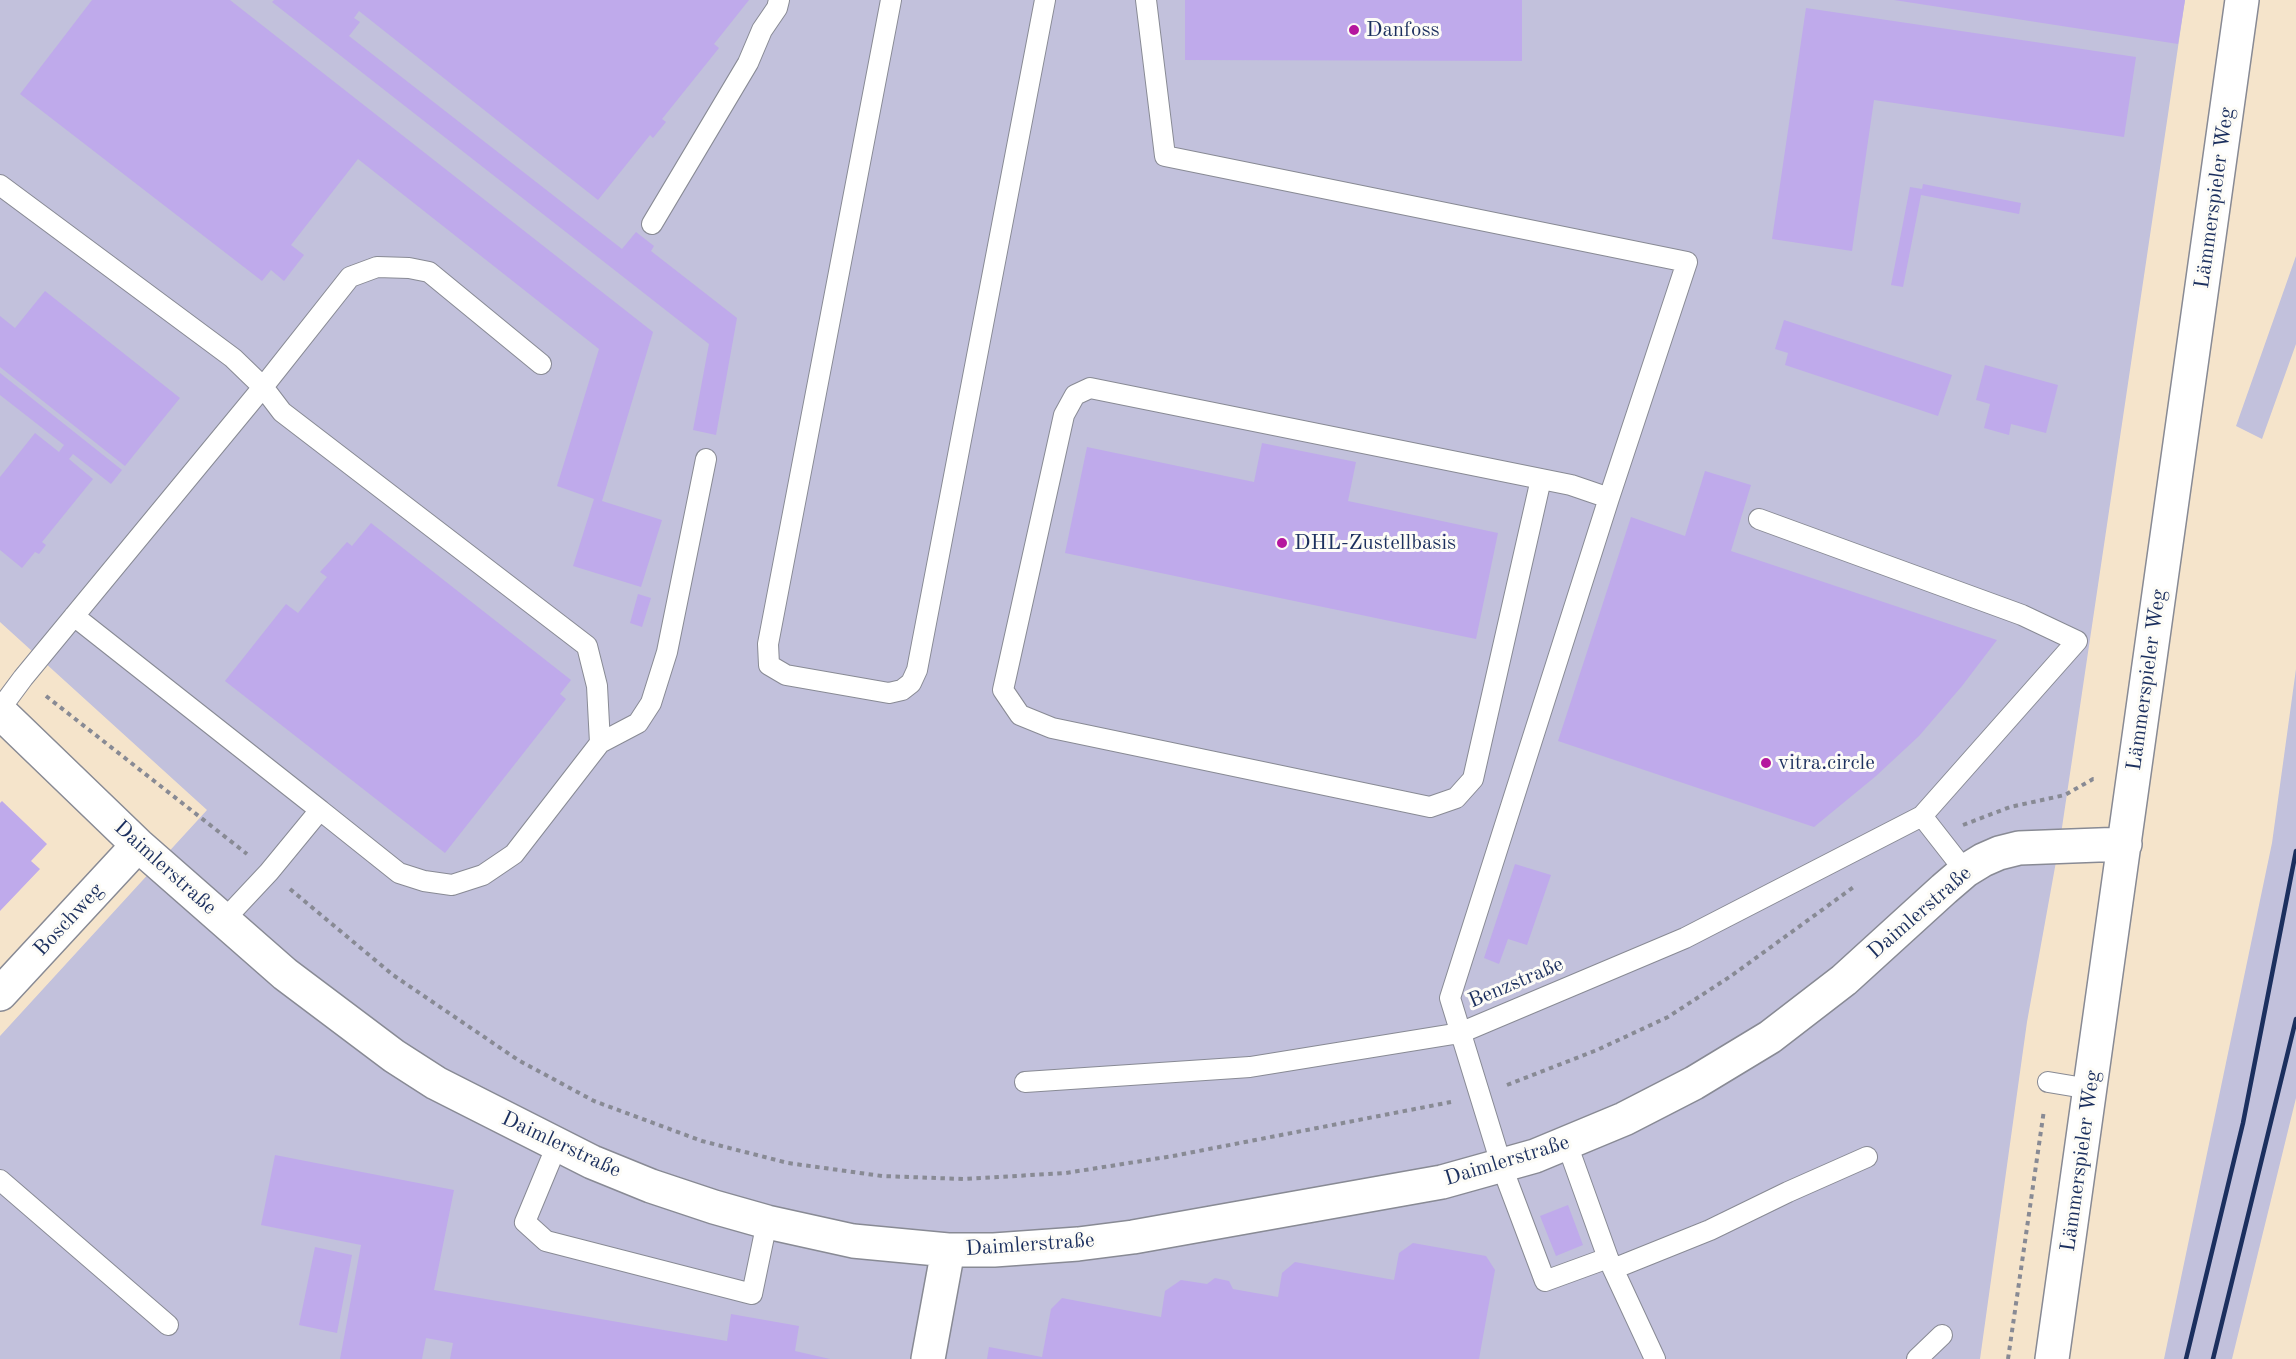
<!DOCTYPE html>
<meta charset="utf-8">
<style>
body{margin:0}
canvas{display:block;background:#f5e4cb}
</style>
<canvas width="2296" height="1359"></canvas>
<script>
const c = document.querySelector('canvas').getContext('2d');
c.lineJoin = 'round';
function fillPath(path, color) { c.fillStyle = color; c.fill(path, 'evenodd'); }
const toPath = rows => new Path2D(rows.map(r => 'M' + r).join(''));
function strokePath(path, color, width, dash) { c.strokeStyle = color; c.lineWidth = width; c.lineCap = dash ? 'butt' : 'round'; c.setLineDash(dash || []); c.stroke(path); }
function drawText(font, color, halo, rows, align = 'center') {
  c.font = font + ' "Old Standard TT",serif'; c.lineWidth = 6; c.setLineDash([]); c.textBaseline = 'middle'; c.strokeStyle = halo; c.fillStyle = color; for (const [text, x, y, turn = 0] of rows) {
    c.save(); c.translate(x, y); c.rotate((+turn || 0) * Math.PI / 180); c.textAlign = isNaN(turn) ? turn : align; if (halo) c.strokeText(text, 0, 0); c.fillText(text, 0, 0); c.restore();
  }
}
fillPath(toPath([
 [0,0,2185,0,2061,834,2027,1022,1980,1359,0,1359,0,1036,207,810,0,622],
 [2296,256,2296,344,2262,439,2236,426],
 [2296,669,2296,1098,2232,1359,2164,1359,2272,843]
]), '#c2c1dc');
fillPath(toPath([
 [92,0,230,0,653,332,602,501,662,520,641,587,573,566,594,499,557,486,599,349,358,159,291,245,304,255,284,281,271,270,262,281,20,94],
 [274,0,749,0,714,44,719,48,662,119,666,122,653,138,650,135,598,200,359,11,354,18,360,22,349,36,622,249,636,232,654,246,651,251,737,318,716,435,693,430,709,344,272,2],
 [1185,0,1522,0,1522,61,1185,60],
 [1894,0,2185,0,2178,44],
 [1806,8,2136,57,2124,137,1874,100,1852,251,1772,239],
 [1923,184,2021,203,2019,214,1921,195,1903,287,1891,285,1910,187,1922,189],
 [45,291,180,398,125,466,0,367,0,316,15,328],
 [1784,320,1952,375,1938,416,1785,365,1788,353,1775,349],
 [1985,365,2058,385,2046,433,2011,424,2009,435,1984,428,1990,404,1976,400],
 [0,373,122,470,111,484,73,454,69,459,93,479,42,542,46,545,39,554,35,552,22,568,0,550,0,477,35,433,59,452,64,445,0,395],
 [1262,443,1356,462,1348,501,1498,533,1476,639,1065,553,1087,447,1254,482],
 [1705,471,1751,485,1731,551,1997,640,1962,686,1919,736,1876,776,1814,827,1558,741,1631,517,1685,536],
 [371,523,571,680,560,694,566,699,445,853,225,681,286,604,298,613,327,577,320,572,331,560,347,542,352,546],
 [638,594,651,598,642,627,630,623],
 [2,801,47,844,31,861,40,869,0,911,0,803],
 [1515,864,1551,875,1527,945,1508,939,1499,964,1484,958],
 [275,1155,454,1190,434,1290,727,1341,731,1314,799,1326,795,1351,830,1359,450,1359,453,1343,426,1338,422,1359,340,1359,361,1245,261,1225],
 [1568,1205,1583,1245,1556,1256,1540,1216],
 [1413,1243,1486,1256,1495,1270,1479,1359,987,1359,989,1347,1042,1357,1051,1309,1062,1298,1161,1317,1165,1291,1181,1280,1207,1284,1215,1278,1229,1281,1233,1289,1278,1297,1282,1273,1295,1262,1394,1280,1399,1253],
 [315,1247,352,1255,337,1333,299,1325]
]), '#bfaaeb');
const lane = toPath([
 [891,0,768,644,769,665,786,675,889,693,902,690,911,683,917,670,1045,0],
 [1146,0,1165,156,1687,262,1609,498,1450,998,1502,1167,1545,1281,1608,1258,1567,1144],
 [0,185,233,358,263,387,282,412,587,646,597,686,600,743],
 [652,224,748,63,762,30,777,8,779,0],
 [1541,479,1473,779,1456,798,1430,807,1052,728,1020,715,1003,690,1064,415,1075,395,1090,388,1571,485,1609,498],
 [1759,519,2022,615,2077,641,1922,816],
 [74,616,320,810],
 [0,709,23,678,263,387,350,277,377,267,409,268,429,272,541,364],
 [224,920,269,872,320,810,399,873,424,881,452,885,483,875,514,854,600,743,638,723,651,703,667,652,706,459],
 [1025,1082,1250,1067,1460,1033,1685,938,1922,816,1965,871],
 [2048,1082,2090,1089],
 [557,1145,525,1222,546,1241,752,1294,767,1222],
 [0,1180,168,1325],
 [1608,1258,1655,1359],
 [1613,1269,1710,1230,1788,1192,1867,1157],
 [1917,1359,1942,1335]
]);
const street = toPath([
 [0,712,138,845,285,974,394,1056,436,1083,592,1162,651,1186,714,1207,767,1222,853,1241,948,1250,994,1250,1078,1244,1133,1237,1442,1182,1535,1156,1624,1119,1694,1083,1770,1037,1844,980,1944,889,1965,871,1983,860,1999,853,2019,848,2125,844],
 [0,994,138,845],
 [928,1359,948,1250],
 [2052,1359,2242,0]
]);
strokePath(lane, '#888a94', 22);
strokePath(street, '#888a94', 36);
strokePath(toPath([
 [46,696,247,854],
 [1963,825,2010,807,2065,795,2093,779,2097,779],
 [290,889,393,975,518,1060,594,1101,702,1141,788,1163,882,1176,964,1179,1066,1173,1173,1156,1451,1102],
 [1507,1085,1597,1050,1668,1017,1731,976,1855,886],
 [2008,1359,2044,1110]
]), '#888a94', 4, [4.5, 4.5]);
strokePath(lane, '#fff', 20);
strokePath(street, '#fff', 33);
strokePath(toPath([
 [2186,1359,2243,1123,2296,851],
 [2213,1359,2296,1019]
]), '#1b2f5e', 4.5);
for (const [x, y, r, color] of [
 [1354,30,6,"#b5179e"],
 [1282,543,6,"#b5179e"],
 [1766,763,6,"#b5179e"]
]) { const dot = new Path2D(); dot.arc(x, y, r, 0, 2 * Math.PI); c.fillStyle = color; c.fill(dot); strokePath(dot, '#fdfcf7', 2); }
drawText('21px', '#1b2f5e', '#fdfcf7', [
 ["Danfoss",1366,30],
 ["DHL-Zustellbasis",1294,543],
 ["vitra.circle",1778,763]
], 'left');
drawText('21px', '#1b2f5e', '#fdfcf7', [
 ["Lämmerspieler Weg",2215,198,-82],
 ["Lämmerspieler Weg",2147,680,-82],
 ["Daimlerstraße",165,868,42],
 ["Daimlerstraße",1920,913,-41],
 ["Boschweg",69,920,-47],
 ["Benzstraße",1516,983,-23],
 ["Daimlerstraße",561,1145,25],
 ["Daimlerstraße",1507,1161,-17],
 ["Lämmerspieler Weg",2081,1161,-82],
 ["Daimlerstraße",1030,1245,-4]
]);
</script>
